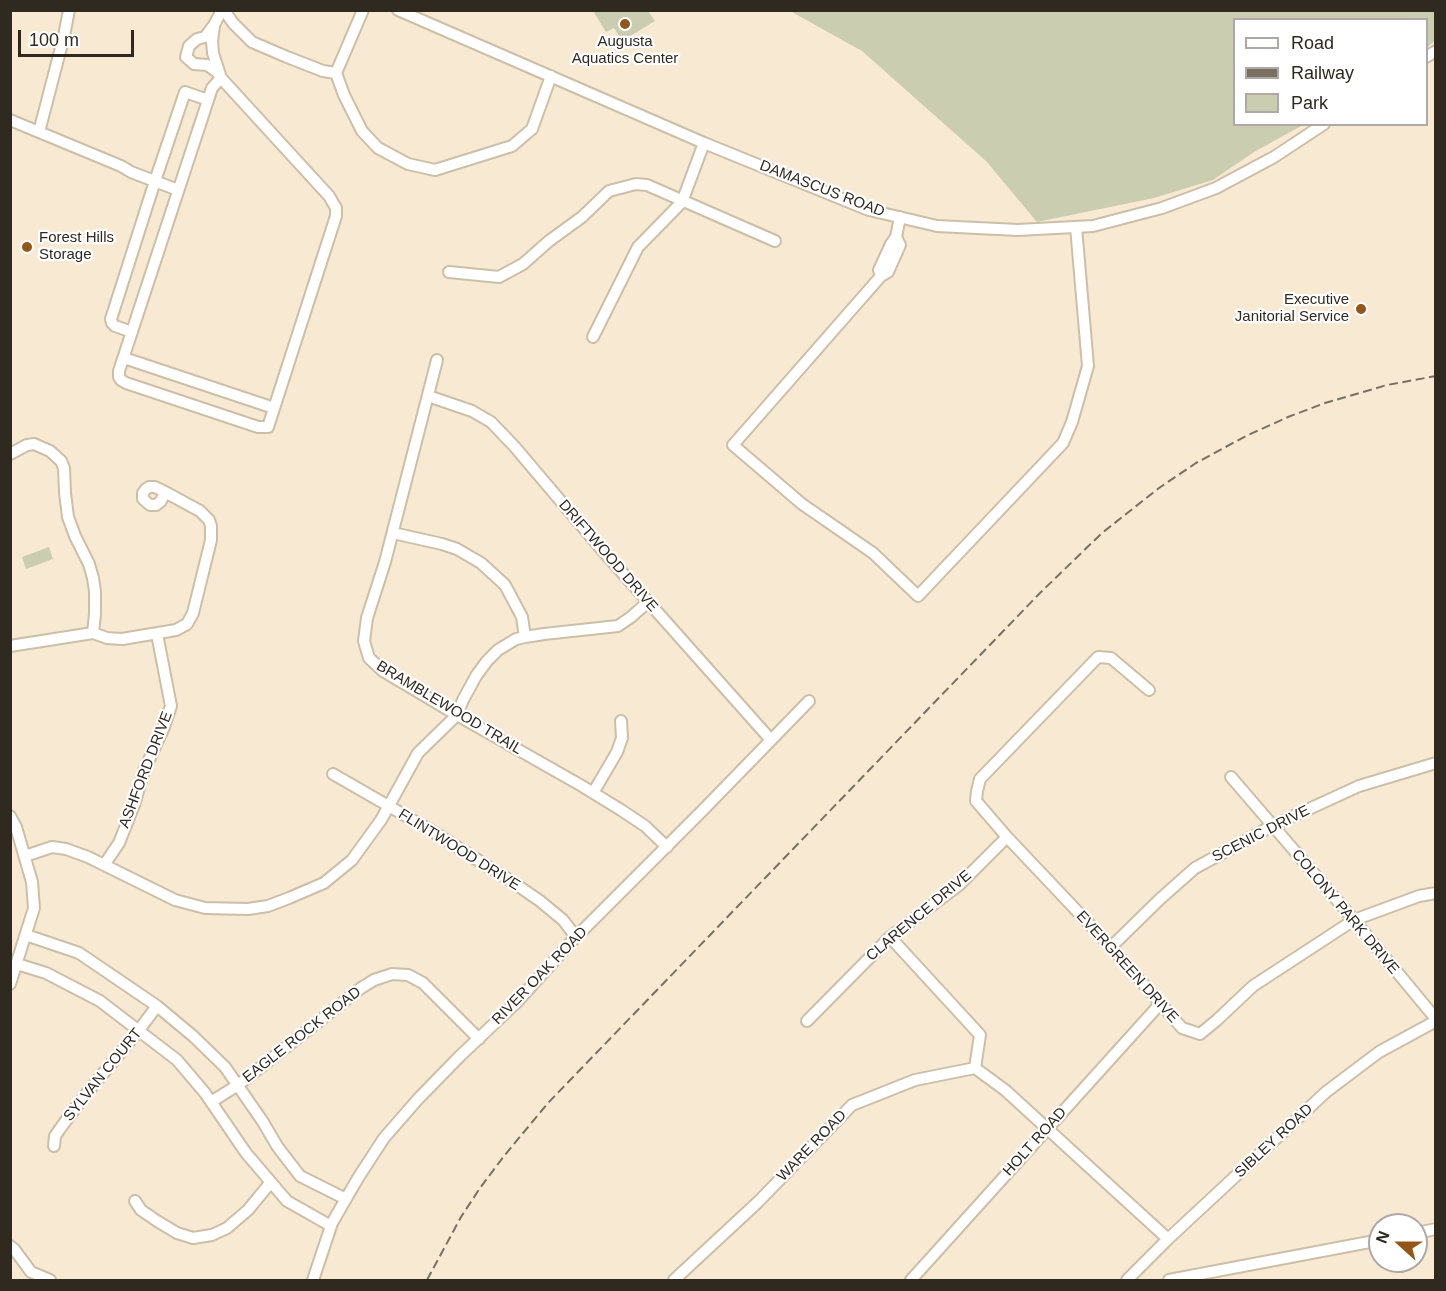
<!DOCTYPE html>
<style>
body{margin:0}
#map{position:relative;width:1446px;height:1291px;overflow:hidden;background:#f8ead2;font-family:Helvetica,sans-serif}
canvas{display:block}
.frame{position:absolute;inset:0;border:12px solid #2f2920;pointer-events:none}
.legend{position:absolute;left:1233px;top:18px;width:195px;height:108px;box-sizing:border-box;background:#fff;border:2px solid #aca9a6;margin:0;padding:8px 10px;list-style:none;font-size:18px;color:#2f2920}
.legend li{display:flex;align-items:center;gap:12px;height:30px}
.legend b{width:30px;border:2px solid #aca9a6}
.north{position:absolute;left:1368px;top:1213px;width:60px;height:60px;box-sizing:border-box;background:#fff;border:2px solid #aca9a6;border-radius:50%;rotate:291deg;font-size:16px;font-weight:700;line-height:24px;text-align:center;color:#2f2920}
.north::after{content:'';display:block;margin:auto;width:21px;height:27px;background:#935619;clip-path:polygon(50% 0,100% 100%,50% 72%,0 100%)}
.scale{position:absolute;left:18px;top:30px;width:116px;height:27px;box-sizing:border-box;border:3px solid #2f2920;border-top:0;padding-left:8px;font-size:18px;line-height:21px;white-space:nowrap;color:#2f2920;-webkit-text-stroke:4px #fff;paint-order:stroke}
</style>
<div id="map">
<canvas width="1446" height="1291"></canvas>
<div class="frame"></div>
<ul class="legend">
<li><b style="height:8px;background:#fff"></b>Road</li>
<li><b style="height:8px;background:#797061"></b>Railway</li>
<li><b style="height:16px;background:#cacdaf"></b>Park</li>
</ul>
<div class="north">N</div>
<div class="scale">100 m</div>
</div>
<script>
const c = document.querySelector('canvas').getContext('2d');
c.lineJoin = 'round';
function fillPath(path, color) { c.fillStyle = color; c.fill(path, 'evenodd'); }
const toPath = rows => new Path2D(rows.map(r => 'M' + r).join(''));
function strokePath(path, color, width, dash) { c.strokeStyle = color; c.lineWidth = width; c.lineCap = dash ? 'butt' : 'round'; c.setLineDash(dash || []); c.stroke(path); }
function drawText(font, color, halo, rows, align = 'center') {
  c.font = font + ' Helvetica,sans-serif'; c.lineWidth = 4.5; c.setLineDash([]); c.textBaseline = 'middle'; c.strokeStyle = halo; c.fillStyle = color; for (const [text, x, y, turn = 0] of rows) {
    c.save(); c.translate(x, y); c.rotate((+turn || 0) * Math.PI / 180); c.textAlign = isNaN(turn) ? turn : align; if (halo) c.strokeText(text, 0, 0); c.fillText(text, 0, 0); c.restore();
  }
}
fillPath(toPath([
 [1435,10,1435,41,1427,47,1426,20,1234,20,1234,124,1303,125,1254,152,1213,180,1154,198,1037,222,986,161,862,51,790,11],
 [593,11,648,11,655,21,622,41,614,28,606,32],
 [49,547,53,559,26,569,22,557]
]), '#cacdaf');
const minor = toPath([
 [224,10,233,23,252,42,287,57,323,71,336,73],
 [363,10,336,73,344,95,362,131,378,148,408,164,435,170,512,146,532,129,551,76],
 [398,10,704,143,869,210,937,226,1018,230,1093,226,1162,208,1216,188,1274,157,1324,124],
 [214,26,212,41,213,53,220,75],
 [1426,57,1436,51],
 [221,78,212,88,119,371,119,377,121,380,126,383,258,427,268,427,336,216,336,208,329,196,221,78,217,72,207,65,194,64,186,57,189,46,197,39,205,37,214,25,222,10],
 [10,120,121,166,131,172,178,190],
 [39,132,64,36,69,10],
 [896,237,900,245,888,272,881,276,879,270,891,244,896,237,900,217],
 [449,272,499,277,523,264,549,241,582,217,609,191,636,184,647,185,775,241],
 [881,276,733,445,802,504,873,553,918,596,1063,443,1072,422,1088,366,1076,227],
 [132,332,115,326,112,323,111,319,155,181,185,92,208,100],
 [593,337,638,247,682,202,704,143],
 [124,358,274,408],
 [437,360,385,562,367,618,364,641,369,658,383,671,457,715,582,786,621,810,645,826,667,847],
 [428,396,472,411,491,422,514,446,603,551,771,740],
 [10,454,27,445,34,444,50,451,61,461,64,468,65,493,68,517,75,536,89,564,93,578,95,591,95,614,93,633],
 [393,533,442,544,457,549,481,563,505,585,522,617,525,637],
 [10,646,93,633,107,638,122,639,176,630,187,624,193,613,211,540,211,526,209,520,200,511,165,492,155,487,149,487,146,489,143,493,143,499,150,505,156,505,161,501,165,492],
 [1149,690,1111,658,1098,657,980,779,977,791,976,801,1007,837,1111,947,1182,1028,1200,1034,1217,1020,1253,986,1354,920,1419,896,1436,893],
 [333,774,432,831,514,883,540,901,563,920,576,937],
 [1231,777,1354,920,1436,1019],
 [593,793,617,752,622,738,621,721],
 [10,816,16,827,32,882,34,908,10,984],
 [25,856,52,847,66,849,88,857,175,900,205,908,248,909,268,906,289,898,324,883,352,860,381,820,418,753,457,715,463,700,476,676,487,661,498,650,516,639,525,637,544,634,618,626,631,617,648,602],
 [104,865,119,843,134,805,144,771,164,727,171,706,157,634],
 [26,935,79,953,157,1006,193,1036,225,1067,263,1122,277,1146,300,1176,346,1199],
 [890,937,980,1035,975,1068],
 [1111,947,1160,899,1195,868,1272,826,1359,786,1436,763],
 [17,964,46,973,100,1001,177,1060,205,1093,246,1153,287,1201,331,1226],
 [807,1021,890,937,959,885,1007,837],
 [211,1102,238,1085,361,988,374,980,392,974,408,975,423,983,479,1039],
 [54,1146,55,1136,62,1126,82,1099,139,1030,157,1006],
 [135,1201,141,1210,157,1221,177,1233,193,1238,212,1235,227,1228,248,1210,271,1182],
 [1416,1233,1436,1229],
 [10,1246,14,1249,31,1272,50,1280],
 [313,1280,332,1223,358,1178,384,1138,418,1099,460,1056,517,1002,573,940,704,809,809,701],
 [674,1280,758,1202,852,1105,915,1080,975,1068,1005,1090,1168,1239],
 [911,1280,1160,1004],
 [1127,1280,1168,1239,1326,1092,1379,1052,1436,1021],
 [1169,1280,1380,1240]
]);
strokePath(minor, '#ccbfa8', 14);
strokePath(minor, '#fff', 10);
strokePath(toPath([
 [427,1280,461,1217,480,1188,504,1156,548,1103,1040,593,1102,533,1159,488,1196,463,1246,436,1288,417,1325,403,1387,385,1436,376]
]), '#797061', 2, [9, 4.5]);
for (const [x, y, r, color] of [
 [625,24,6,"#935619"],
 [27,247,6,"#935619"],
 [1361,309,6,"#935619"]
]) { const dot = new Path2D(); dot.arc(x, y, r, 0, 2 * Math.PI); c.fillStyle = color; c.fill(dot); strokePath(dot, '#fff', 2); }
drawText('15px', '#2f2920', '#fff', [
 ["Augusta",625,42],
 ["Aquatics Center",625,59],
 ["Forest Hills",39,238,"left"],
 ["Storage",39,255,"left"],
 ["Executive",1349,300,"right"],
 ["Janitorial Service",1349,317,"right"]
]);
drawText('15px', '#2f2920', '#fff', [
 ["DAMASCUS ROAD",822,189,21],
 ["DRIFTWOOD DRIVE",608,556,49],
 ["BRAMBLEWOOD TRAIL",449,708,31],
 ["ASHFORD DRIVE",146,770,-69],
 ["SCENIC DRIVE",1261,834,-27],
 ["FLINTWOOD DRIVE",459,850,32],
 ["COLONY PARK DRIVE",1345,912,50],
 ["CLARENCE DRIVE",919,916,-40],
 ["EVERGREEN DRIVE",1127,967,48],
 ["RIVER OAK ROAD",540,976,-46],
 ["EAGLE ROCK ROAD",302,1035,-38],
 ["SYLVAN COURT",103,1075,-51],
 ["SIBLEY ROAD",1274,1141,-43],
 ["HOLT ROAD",1035,1142,-48],
 ["WARE ROAD",812,1146,-46]
]);
</script>
